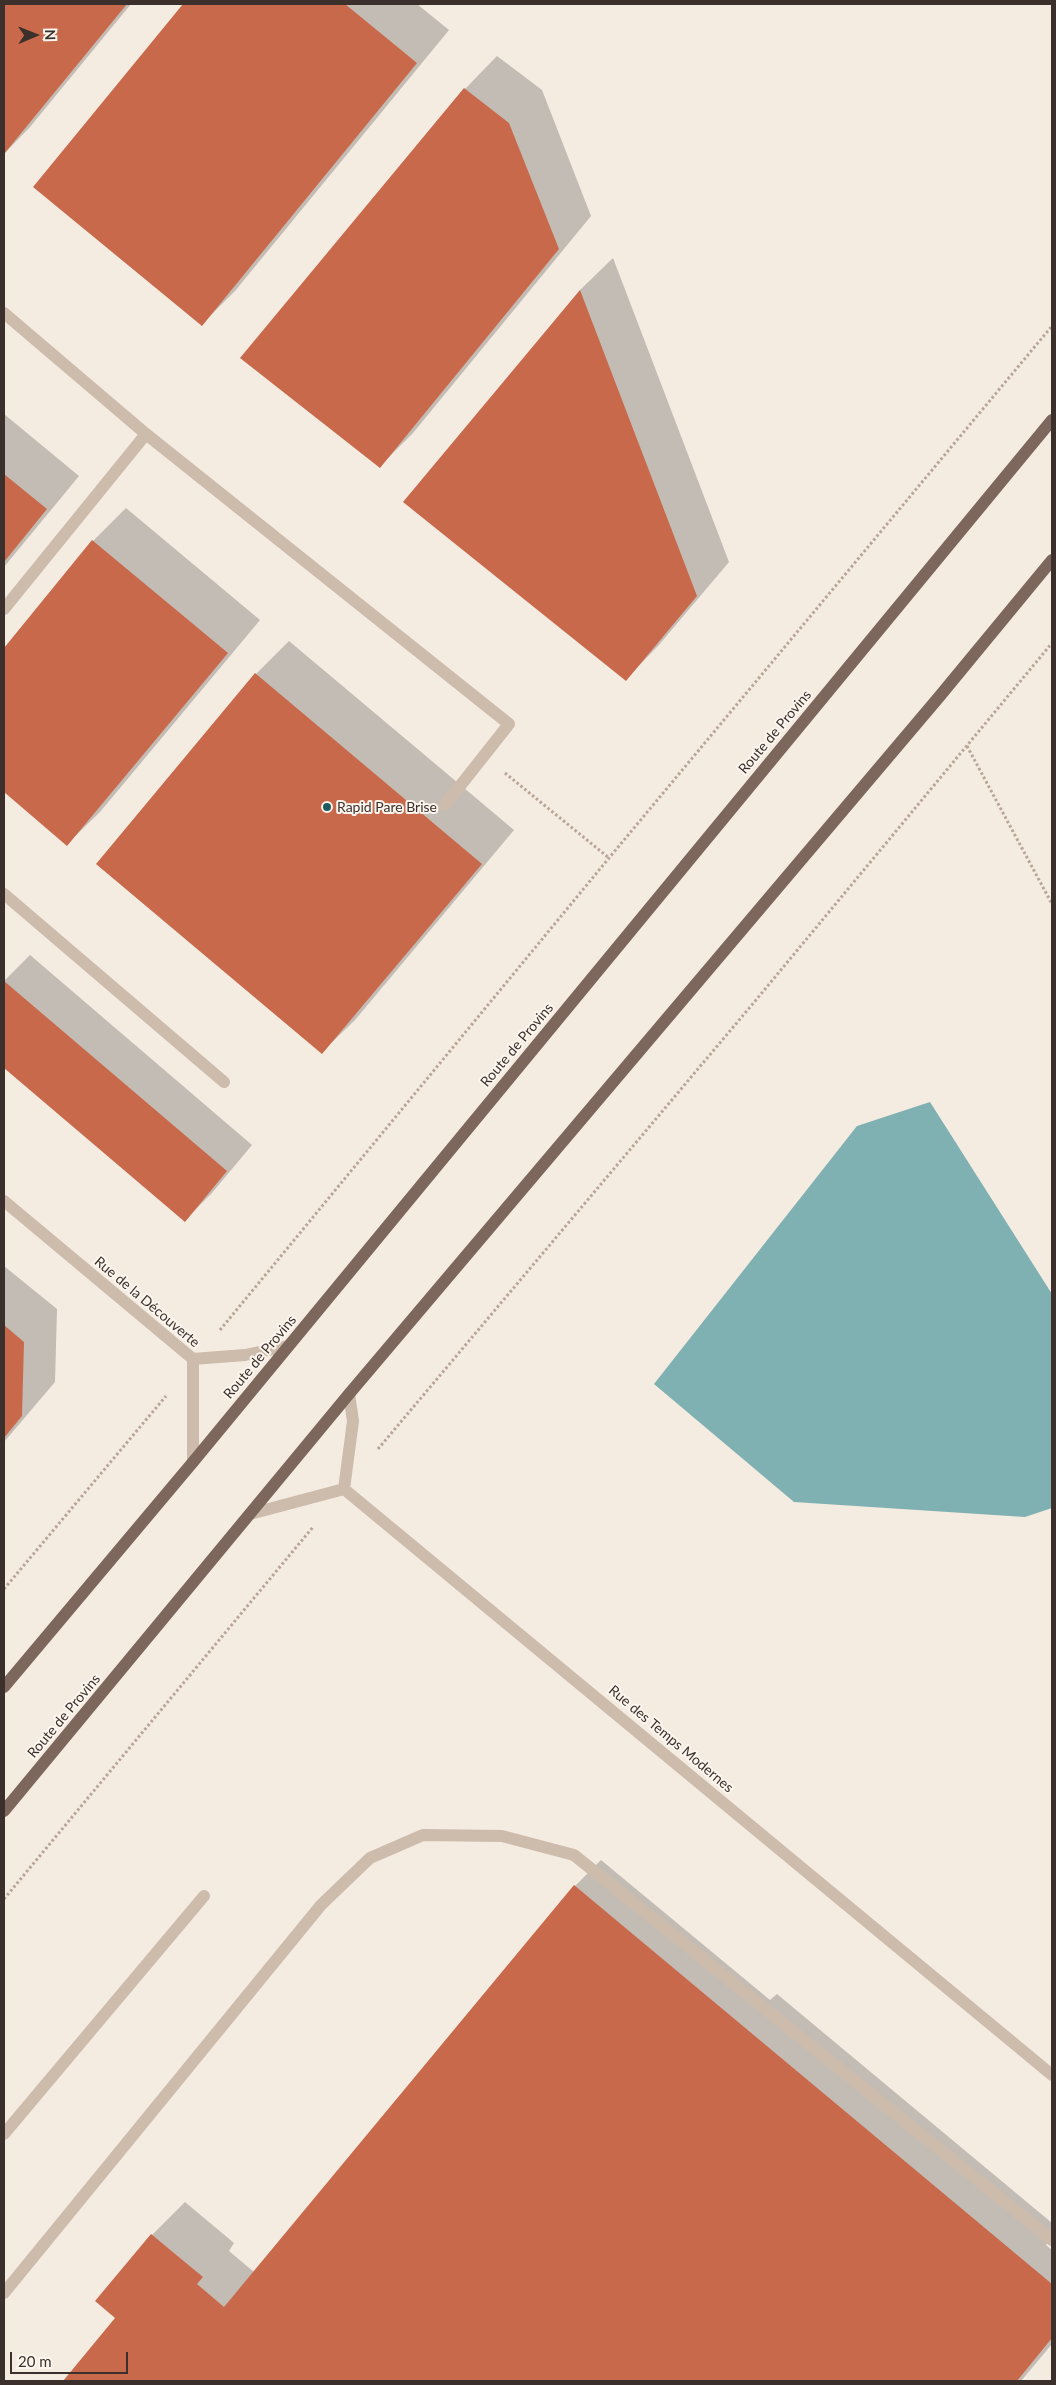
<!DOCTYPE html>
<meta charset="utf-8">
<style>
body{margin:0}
#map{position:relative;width:1056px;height:2385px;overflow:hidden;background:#f4ebe1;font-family:Lato,sans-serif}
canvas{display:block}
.frame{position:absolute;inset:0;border:5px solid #3b302b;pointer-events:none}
.north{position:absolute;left:10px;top:10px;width:50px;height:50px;-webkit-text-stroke:4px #fbf5ee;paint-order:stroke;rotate:89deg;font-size:14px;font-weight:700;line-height:20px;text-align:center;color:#3b302b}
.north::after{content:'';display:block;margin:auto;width:18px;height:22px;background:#3b302b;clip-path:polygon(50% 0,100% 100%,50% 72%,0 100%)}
.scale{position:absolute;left:10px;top:2352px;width:118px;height:22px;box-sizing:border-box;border:2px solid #3b302b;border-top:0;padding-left:6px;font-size:15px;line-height:18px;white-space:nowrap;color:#3b302b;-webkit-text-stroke:4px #fbf5ee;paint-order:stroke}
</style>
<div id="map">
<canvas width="1056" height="2385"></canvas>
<div class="frame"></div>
<div class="north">N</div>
<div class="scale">20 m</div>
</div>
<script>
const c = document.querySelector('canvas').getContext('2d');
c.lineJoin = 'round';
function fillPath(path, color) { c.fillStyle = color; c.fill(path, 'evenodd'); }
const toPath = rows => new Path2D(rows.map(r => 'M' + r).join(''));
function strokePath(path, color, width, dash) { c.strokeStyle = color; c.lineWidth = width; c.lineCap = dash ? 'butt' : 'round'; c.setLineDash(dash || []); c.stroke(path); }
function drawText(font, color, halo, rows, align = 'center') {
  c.font = font + ' Lato,sans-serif'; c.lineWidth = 4; c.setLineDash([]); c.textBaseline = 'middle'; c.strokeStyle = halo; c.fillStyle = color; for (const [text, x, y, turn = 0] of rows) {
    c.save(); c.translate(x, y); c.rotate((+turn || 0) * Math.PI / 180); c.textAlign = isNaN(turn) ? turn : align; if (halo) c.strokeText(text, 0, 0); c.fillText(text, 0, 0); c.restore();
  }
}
fillPath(toPath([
 [930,1102,1052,1294,1052,1508,1025,1517,794,1502,654,1384,857,1126]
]), '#7fb0b2');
fillPath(toPath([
 [4,4,131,4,30,127,4,154],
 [184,4,417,4,449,30,235,291,202,324,35,186],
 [497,56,542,90,591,216,413,433,380,466,465,89],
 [613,258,729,562,658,646,626,679,405,502,580,290],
 [4,414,79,476,4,567],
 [126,508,260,620,100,812,67,844,4,790,4,650,93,541],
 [289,641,514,830,355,1020,322,1052,256,674],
 [30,955,252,1145,211,1194,185,1220,4,1066,4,981],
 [4,1266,57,1309,55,1382,4,1442],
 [601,1860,770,2000,777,1994,1052,2223,1052,2238,1046,2245,1052,2250,1052,2344,1021,2381,65,2381,117,2318,152,2235,185,2202,234,2243,229,2251,254,2272,575,1886]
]), '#0003');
fillPath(toPath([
 [4,4,127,4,4,154],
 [183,4,345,4,417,63,202,326,33,187],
 [464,88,509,123,559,249,380,468,240,358],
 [580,290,697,596,626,681,403,502],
 [4,474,47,509,4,562],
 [92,540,228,653,67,846,4,792,4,648],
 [255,673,482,864,322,1054,96,864],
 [4,981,227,1171,185,1222,4,1068],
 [4,1325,24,1342,22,1416,4,1438],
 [574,1885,1052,2284,1052,2338,1017,2381,63,2381,115,2318,95,2301,151,2234,203,2277,197,2284,224,2307]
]), '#c8694b');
strokePath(toPath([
 [967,746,1052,904],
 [505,773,609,858],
 [220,1330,609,858,1052,326],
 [378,1449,756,1000,1052,643],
 [4,1589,166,1396],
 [4,1899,313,1527]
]), '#b9a596', 3, [2.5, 2.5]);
strokePath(toPath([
 [4,313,146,434,4,609],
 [146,434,509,724,445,805],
 [4,894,224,1082],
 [4,1201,193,1359,193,1462],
 [193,1359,245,1355,288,1346],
 [344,1489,1052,2075],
 [344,1489,353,1421,349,1394],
 [250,1514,344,1489],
 [4,2134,204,1896],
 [4,2293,321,1905,370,1858,423,1835,502,1836,574,1855,1052,2240]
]), '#cdbbac', 12);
strokePath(toPath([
 [4,1687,193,1462,1052,420],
 [4,1811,349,1394,939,697,1052,560]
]), '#7d675c', 12);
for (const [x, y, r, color] of [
 [327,807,5,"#1f5a5e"]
]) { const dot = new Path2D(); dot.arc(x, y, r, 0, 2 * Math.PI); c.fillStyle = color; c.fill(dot); strokePath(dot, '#fbf5ee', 2); }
drawText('14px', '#3b302b', '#fbf5ee', [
 ["Route de Provins",775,732,-50],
 ["Route de Provins",517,1045,-50],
 ["Rue de la Découverte",147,1302,40],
 ["Route de Provins",260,1357,-50],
 ["Route de Provins",64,1716,-50],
 ["Rue des Temps Modernes",671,1739,40]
]);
drawText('14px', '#3b302b', '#fbf5ee', [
 ["Rapid Pare Brise",337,807]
], 'left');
</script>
